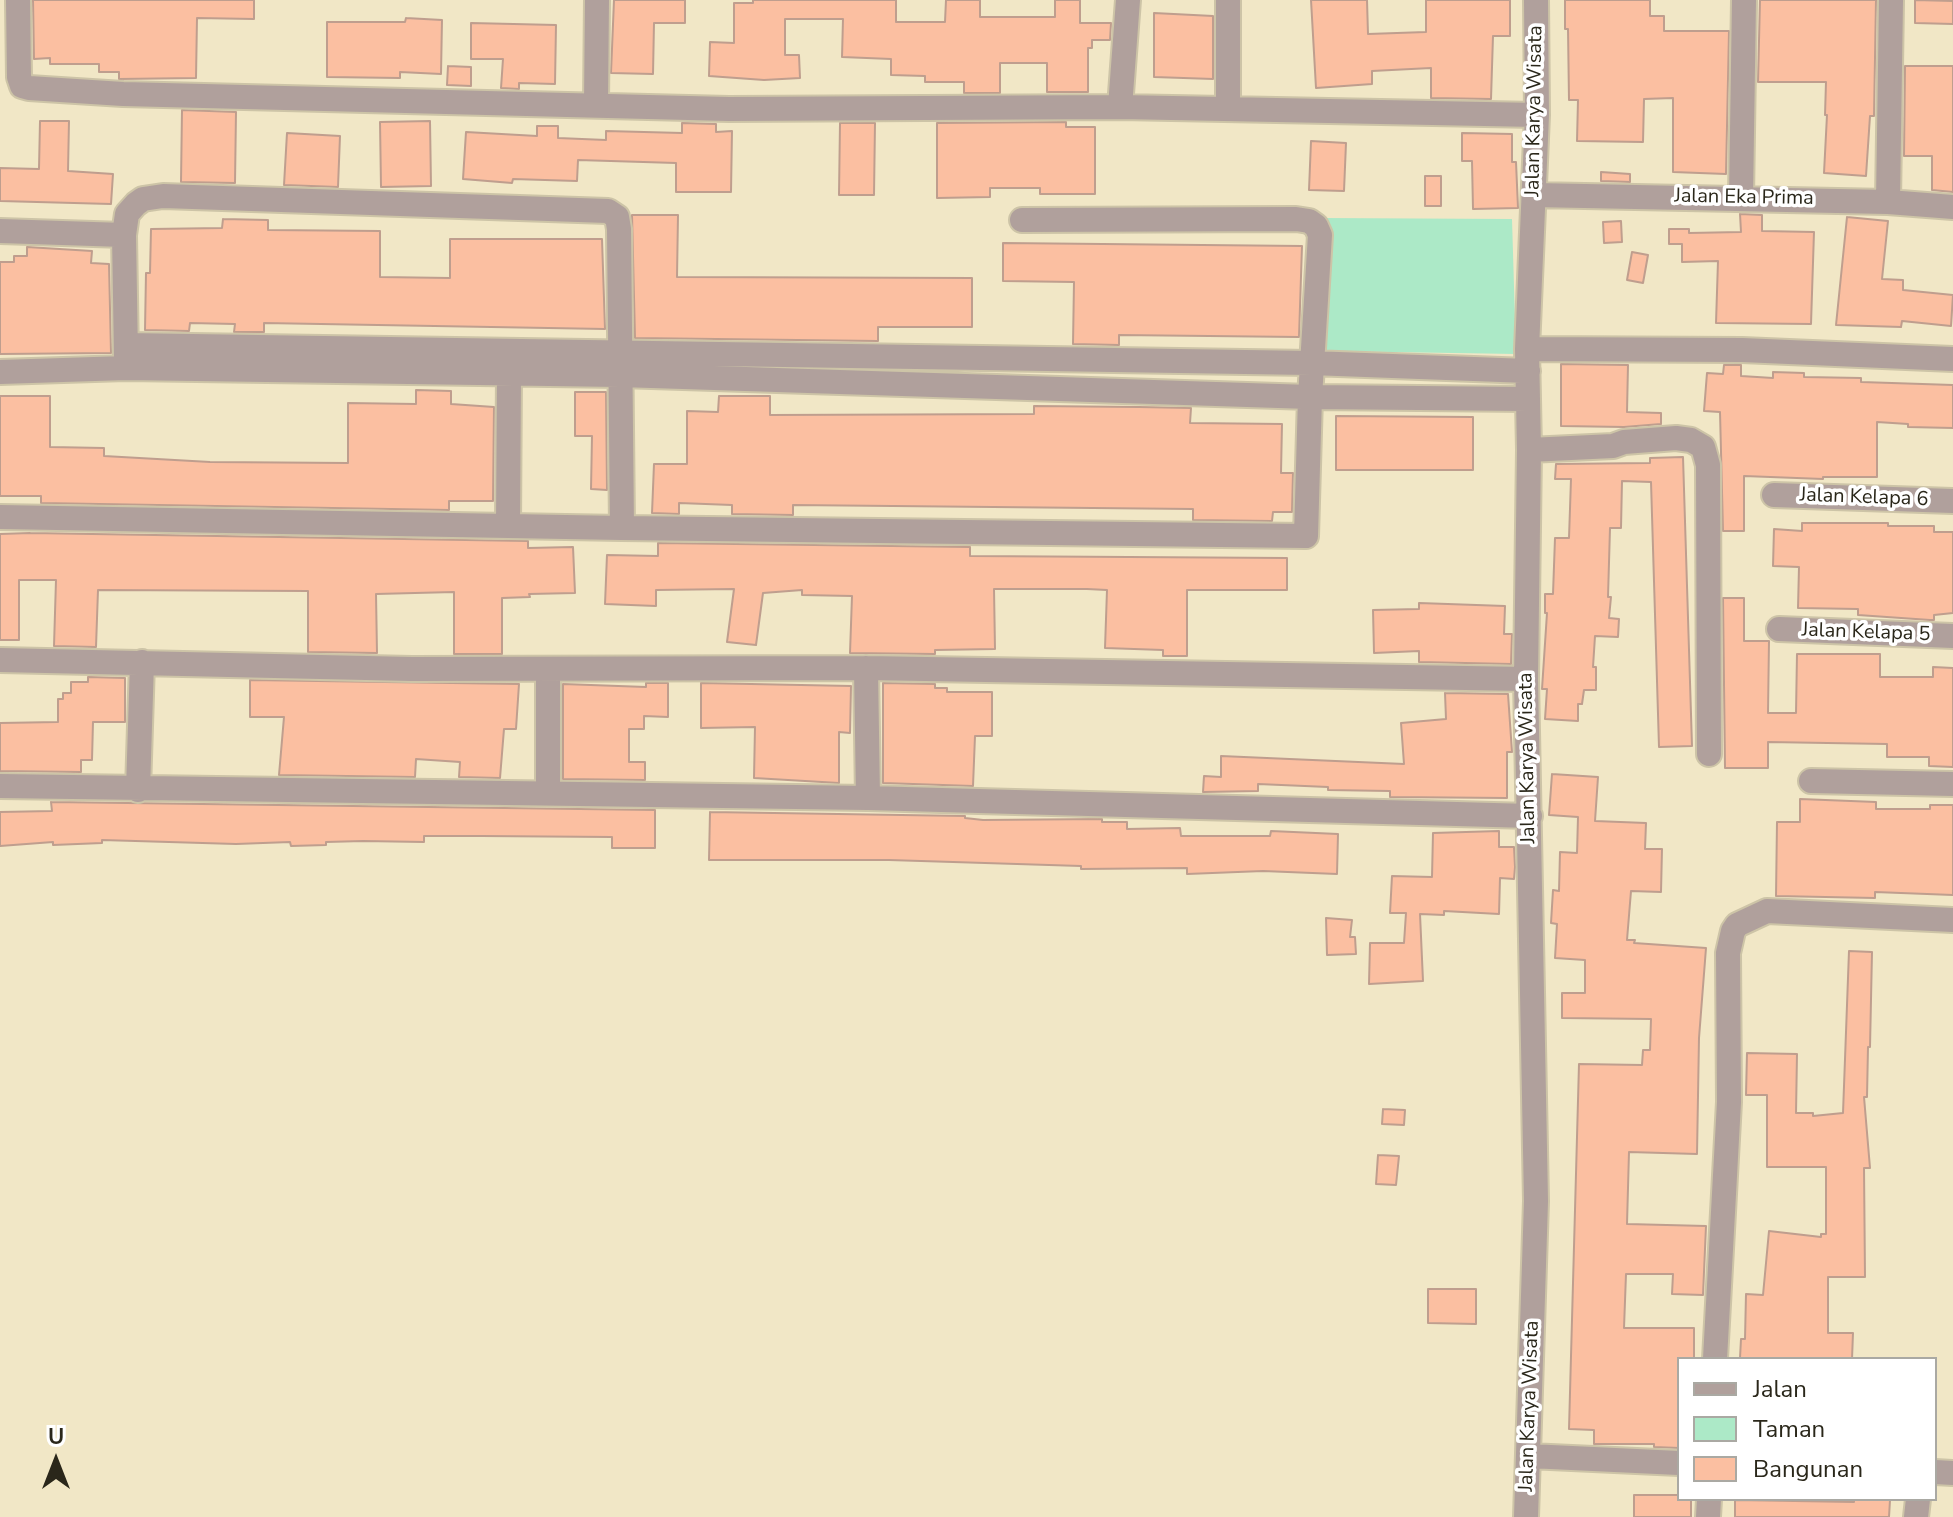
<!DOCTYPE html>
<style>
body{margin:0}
#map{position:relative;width:1953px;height:1517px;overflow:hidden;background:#f1e7c6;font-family:"Nunito Sans",sans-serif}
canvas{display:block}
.legend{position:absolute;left:1677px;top:1357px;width:260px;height:144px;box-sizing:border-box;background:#fff;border:2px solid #aaa9a3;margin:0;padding:10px 14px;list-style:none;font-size:24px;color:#2a271a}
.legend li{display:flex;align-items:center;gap:16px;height:40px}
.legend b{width:40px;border:2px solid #aaa9a3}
.north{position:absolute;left:16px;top:1421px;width:80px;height:80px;-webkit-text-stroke:6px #fff;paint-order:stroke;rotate:0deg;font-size:22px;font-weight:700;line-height:32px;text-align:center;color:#2a271a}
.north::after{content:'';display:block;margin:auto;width:28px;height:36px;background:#2a271a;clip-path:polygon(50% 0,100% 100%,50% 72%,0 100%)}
</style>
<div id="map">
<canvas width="1953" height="1517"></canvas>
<ul class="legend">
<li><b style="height:10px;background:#b0a09c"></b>Jalan</li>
<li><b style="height:22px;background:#ace9c7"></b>Taman</li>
<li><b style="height:22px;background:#fbbfa1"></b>Bangunan</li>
</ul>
<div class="north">U</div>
</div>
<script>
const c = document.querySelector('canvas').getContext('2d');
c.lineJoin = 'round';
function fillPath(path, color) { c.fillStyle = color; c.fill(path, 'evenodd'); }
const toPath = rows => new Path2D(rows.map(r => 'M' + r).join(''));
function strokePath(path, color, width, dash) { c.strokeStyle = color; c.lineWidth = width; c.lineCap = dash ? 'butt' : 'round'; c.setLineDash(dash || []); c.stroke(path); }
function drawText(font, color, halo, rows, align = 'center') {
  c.font = font + ' "Nunito Sans",sans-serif'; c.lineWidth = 7; c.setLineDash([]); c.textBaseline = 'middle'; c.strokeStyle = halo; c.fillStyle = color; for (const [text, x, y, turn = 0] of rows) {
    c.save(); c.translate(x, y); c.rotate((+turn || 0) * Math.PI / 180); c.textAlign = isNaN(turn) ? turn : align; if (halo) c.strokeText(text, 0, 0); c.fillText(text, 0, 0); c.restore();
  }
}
fillPath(toPath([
 [1323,218,1512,219,1516,354,1326,351]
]), '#ace9c7');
const building = toPath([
 [33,0,254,0,254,19,197,18,196,78,119,79,119,72,99,72,99,64,50,64,50,58,34,59,33,0],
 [614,0,685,0,685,23,654,23,653,74,611,73,614,0],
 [753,0,896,0,896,22,945,22,946,0,980,0,980,17,1055,17,1055,0,1080,0,1080,23,1111,23,1110,40,1092,40,1092,48,1088,48,1088,92,1047,92,1047,63,1000,63,1000,93,964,93,964,82,925,82,925,76,891,75,891,59,842,57,843,19,785,19,785,55,799,55,800,78,764,80,709,76,710,42,734,43,734,3,753,3,753,0],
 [1311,0,1367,0,1368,34,1426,32,1426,0,1510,0,1510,36,1493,36,1491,99,1431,98,1431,68,1372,71,1372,84,1316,88,1311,0],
 [1565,0,1650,0,1650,16,1664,16,1664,31,1729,31,1726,174,1673,172,1673,98,1644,99,1643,142,1577,141,1578,100,1569,100,1568,29,1565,29,1565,0],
 [1760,0,1876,0,1874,116,1870,116,1866,176,1824,173,1827,115,1825,115,1826,82,1758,82,1760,0],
 [1915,0,1953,1,1953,24,1915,23,1915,0],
 [1154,13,1213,16,1213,79,1154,77,1154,13],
 [406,18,442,20,441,74,400,72,400,78,327,77,327,22,405,22,406,18],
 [471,23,556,25,555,84,519,83,519,89,501,88,503,59,471,59,471,23],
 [448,66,471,67,471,86,447,85,448,66],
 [1905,66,1953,66,1953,192,1932,190,1932,156,1904,156,1905,66],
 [182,110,236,112,235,183,181,182,182,110],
 [40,121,69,121,68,171,113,174,111,204,0,201,0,168,39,169,40,121],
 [430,121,431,186,381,187,380,122,430,121],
 [1066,122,1066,127,1095,127,1095,194,1040,194,1040,188,990,188,990,197,937,198,937,123,1066,122],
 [682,123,716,124,716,132,732,131,731,192,676,192,676,163,578,160,577,181,513,179,512,183,463,179,466,132,537,136,537,126,558,126,558,138,606,140,606,131,682,133,682,123],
 [840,123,875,123,874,195,839,195,840,123],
 [287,133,340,136,338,187,284,185,287,133],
 [1462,133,1512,134,1512,162,1516,162,1518,208,1473,209,1472,161,1462,161,1462,133],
 [1311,141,1346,143,1344,191,1309,190,1311,141],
 [1601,172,1630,174,1630,182,1601,181,1601,172],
 [1425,176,1441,176,1441,206,1425,206,1425,176],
 [1740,214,1762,215,1762,231,1814,232,1811,324,1716,323,1718,261,1682,262,1682,244,1669,244,1669,229,1689,229,1689,233,1741,232,1740,214],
 [632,215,678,215,677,277,972,278,972,327,878,327,878,341,635,338,632,215],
 [1847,217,1888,221,1882,279,1903,280,1903,290,1953,295,1951,326,1902,321,1901,327,1836,325,1847,217],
 [223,219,268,220,268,230,380,231,380,277,450,278,450,239,602,239,605,329,264,323,264,332,234,332,235,324,190,323,189,331,145,330,146,273,150,273,151,229,222,228,223,219],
 [1621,221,1622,242,1604,243,1603,222,1621,221],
 [1003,243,1302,246,1299,337,1119,335,1119,345,1073,344,1074,282,1003,281,1003,243],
 [27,247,92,251,91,263,109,264,111,353,0,354,0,262,14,262,14,256,27,256,27,247],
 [1632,252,1648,255,1643,283,1627,280,1632,252],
 [1561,364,1628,365,1627,412,1661,413,1661,424,1624,427,1561,426,1561,364],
 [1724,365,1741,365,1741,376,1773,378,1773,372,1804,373,1804,377,1861,378,1861,382,1953,385,1953,428,1908,427,1908,424,1877,422,1877,477,1823,477,1823,479,1744,476,1744,531,1723,531,1720,412,1704,411,1707,373,1723,374,1724,365],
 [416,390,451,391,451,404,494,407,493,501,449,501,449,510,41,503,41,496,0,496,0,396,50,396,50,447,104,448,104,456,210,462,348,463,348,403,416,404,416,390],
 [575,392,606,392,607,490,591,489,592,436,575,436,575,392],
 [719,396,770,396,770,415,1034,414,1034,406,1139,407,1191,408,1190,423,1282,424,1281,473,1293,473,1292,512,1273,512,1272,521,1193,520,1193,509,793,505,793,515,732,514,732,505,679,503,679,514,652,513,654,464,687,464,687,411,718,412,719,396],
 [1336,416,1473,417,1473,470,1336,470,1336,416],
 [1683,457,1692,746,1659,747,1651,482,1622,481,1621,528,1610,528,1608,597,1611,597,1609,618,1619,619,1618,637,1595,636,1593,667,1596,667,1596,690,1584,690,1582,704,1578,704,1578,721,1545,719,1547,689,1542,689,1547,613,1545,613,1545,594,1553,594,1555,538,1569,538,1571,479,1555,479,1556,464,1650,463,1650,458,1683,457],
 [1802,523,1888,523,1888,526,1934,526,1934,532,1953,532,1953,613,1934,615,1934,620,1930,620,1858,615,1858,609,1798,608,1799,567,1773,566,1774,529,1802,531,1802,523],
 [30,533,528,541,528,548,573,547,575,593,529,594,530,597,502,598,502,654,454,654,454,592,376,594,377,653,308,652,308,591,98,590,96,647,54,646,56,580,19,580,19,640,0,640,0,534,30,533],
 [658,543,970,547,970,556,1287,558,1287,590,1187,590,1187,656,1163,656,1163,650,1105,648,1107,590,1087,589,994,589,995,649,935,650,935,654,850,653,852,596,802,595,802,590,763,593,756,645,727,642,734,589,656,590,656,606,605,604,607,555,658,556,658,543],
 [1723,598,1744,598,1744,641,1769,641,1768,713,1796,713,1797,654,1880,654,1880,677,1933,677,1933,667,1953,668,1953,767,1929,766,1929,757,1887,757,1887,744,1768,742,1768,768,1725,768,1723,598],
 [1419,603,1505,606,1504,634,1512,634,1511,664,1419,662,1419,651,1374,653,1373,610,1419,609,1419,603],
 [88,677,125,678,125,722,93,722,92,760,81,760,81,772,0,771,0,723,58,722,58,699,63,699,63,693,71,693,71,682,88,682,88,677],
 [250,680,519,684,516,729,504,729,500,778,459,777,460,762,416,759,415,777,279,775,284,717,250,717,250,680],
 [646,683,668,683,668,717,644,716,644,729,629,729,629,762,645,762,645,780,563,779,563,684,646,687,646,683],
 [701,683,851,686,850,733,839,732,839,783,754,778,755,727,701,728,701,683],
 [883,683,935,684,935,688,947,688,947,692,992,692,992,736,975,736,973,786,883,783,883,683],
 [1445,693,1508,694,1512,752,1507,752,1507,798,1390,797,1390,791,1328,790,1328,787,1258,784,1258,791,1203,792,1204,776,1221,777,1221,756,1404,764,1401,723,1446,719,1445,693],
 [1552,774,1598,777,1595,821,1646,823,1645,849,1662,849,1661,892,1631,891,1627,940,1635,940,1634,943,1706,948,1699,1038,1697,1154,1629,1152,1627,1224,1706,1226,1703,1295,1672,1294,1673,1274,1626,1274,1624,1328,1694,1328,1694,1359,1679,1359,1679,1448,1654,1447,1654,1444,1594,1444,1594,1430,1569,1429,1579,1064,1642,1065,1643,1050,1650,1050,1651,1019,1562,1018,1562,993,1585,993,1585,960,1555,958,1557,924,1551,923,1553,890,1559,891,1560,852,1577,853,1578,817,1549,815,1552,774],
 [1800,799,1876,802,1876,809,1930,809,1930,805,1953,805,1953,895,1875,892,1875,898,1776,896,1777,822,1800,822,1800,799],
 [51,802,655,810,655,848,612,848,612,837,481,836,424,836,424,842,363,841,326,842,326,845,291,846,290,842,236,844,102,840,102,843,53,845,53,842,0,846,0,812,52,811,51,802],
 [710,812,965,816,965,818,983,820,1102,819,1102,822,1127,822,1127,829,1180,828,1181,836,1270,836,1271,831,1338,834,1337,874,1263,871,1187,874,1187,868,1081,869,1081,866,889,860,709,860,710,812],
 [1499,831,1499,847,1514,847,1515,867,1514,879,1500,878,1499,914,1444,911,1444,915,1420,914,1423,981,1369,984,1370,943,1404,943,1406,913,1390,913,1392,876,1432,877,1433,833,1499,831],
 [1326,918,1352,920,1350,937,1355,937,1356,954,1327,955,1326,918],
 [1849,951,1872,952,1870,1047,1868,1047,1867,1097,1864,1097,1870,1168,1864,1168,1865,1277,1828,1277,1828,1333,1853,1333,1852,1359,1740,1358,1741,1339,1745,1339,1746,1294,1763,1295,1769,1231,1821,1237,1821,1234,1826,1234,1826,1167,1767,1167,1767,1095,1746,1095,1747,1053,1797,1054,1796,1113,1813,1113,1813,1116,1843,1113,1849,951],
 [1383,1109,1405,1110,1404,1125,1382,1124,1383,1109],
 [1378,1155,1399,1156,1396,1185,1376,1184,1378,1155],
 [1428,1289,1476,1289,1476,1324,1428,1323,1428,1289],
 [1634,1495,1679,1495,1679,1499,1691,1499,1691,1517,1634,1517,1634,1495],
 [1854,1499,1890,1500,1889,1517,1735,1517,1735,1500,1854,1502,1854,1499]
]);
fillPath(building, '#fbbfa1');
strokePath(building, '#bf9e8e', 2);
const minor = toPath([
 [18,0,19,77,22,86,29,88,123,94,729,109,1120,107,1537,115],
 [1228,0,1228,108],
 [596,104,597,0],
 [1120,107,1128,0],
 [1534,195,1888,202,1953,207],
 [1741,198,1744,0],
 [1888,202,1891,0],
 [0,231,124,235,127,214,136,204,143,199,163,196,608,211,617,217,619,229,622,528],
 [124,235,126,358],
 [126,345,1311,363,1528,371],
 [1527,349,1742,350,1953,359],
 [0,372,126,368,620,375,1310,397,1528,399],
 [1529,450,1613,446,1624,442,1676,438,1691,440,1703,447,1708,465,1709,754],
 [1774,495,1953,501],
 [0,517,622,528,1306,536,1310,397,1320,235,1316,226,1309,221,1296,219,1022,220],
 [508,526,509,373],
 [1779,629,1953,636],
 [0,660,412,669,866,668,1526,679],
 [866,668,868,798],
 [548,670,548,793],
 [1811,781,1953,784],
 [0,786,868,798,1530,816],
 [138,790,142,662],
 [1715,1359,1729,1102,1728,953,1733,931,1737,925,1767,911,1953,920],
 [1529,1456,1679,1463],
 [1935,1472,1953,1473],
 [1526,1517,1536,1201,1526,679,1529,450,1527,349,1537,115,1536,0],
 [1708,1517,1709,1499],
 [1916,1517,1918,1499]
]);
strokePath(minor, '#cdc4a7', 28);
strokePath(minor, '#b0a09c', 24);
drawText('20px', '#2a271a', '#fff', [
 ["Jalan Karya Wisata",1535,111,-89],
 ["Jalan Eka Prima",1744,198,1],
 ["Jalan Kelapa 6",1864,498,2],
 ["Jalan Kelapa 5",1866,633,2],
 ["Jalan Karya Wisata",1528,758,-91],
 ["Jalan Karya Wisata",1530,1406,-88]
]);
</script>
